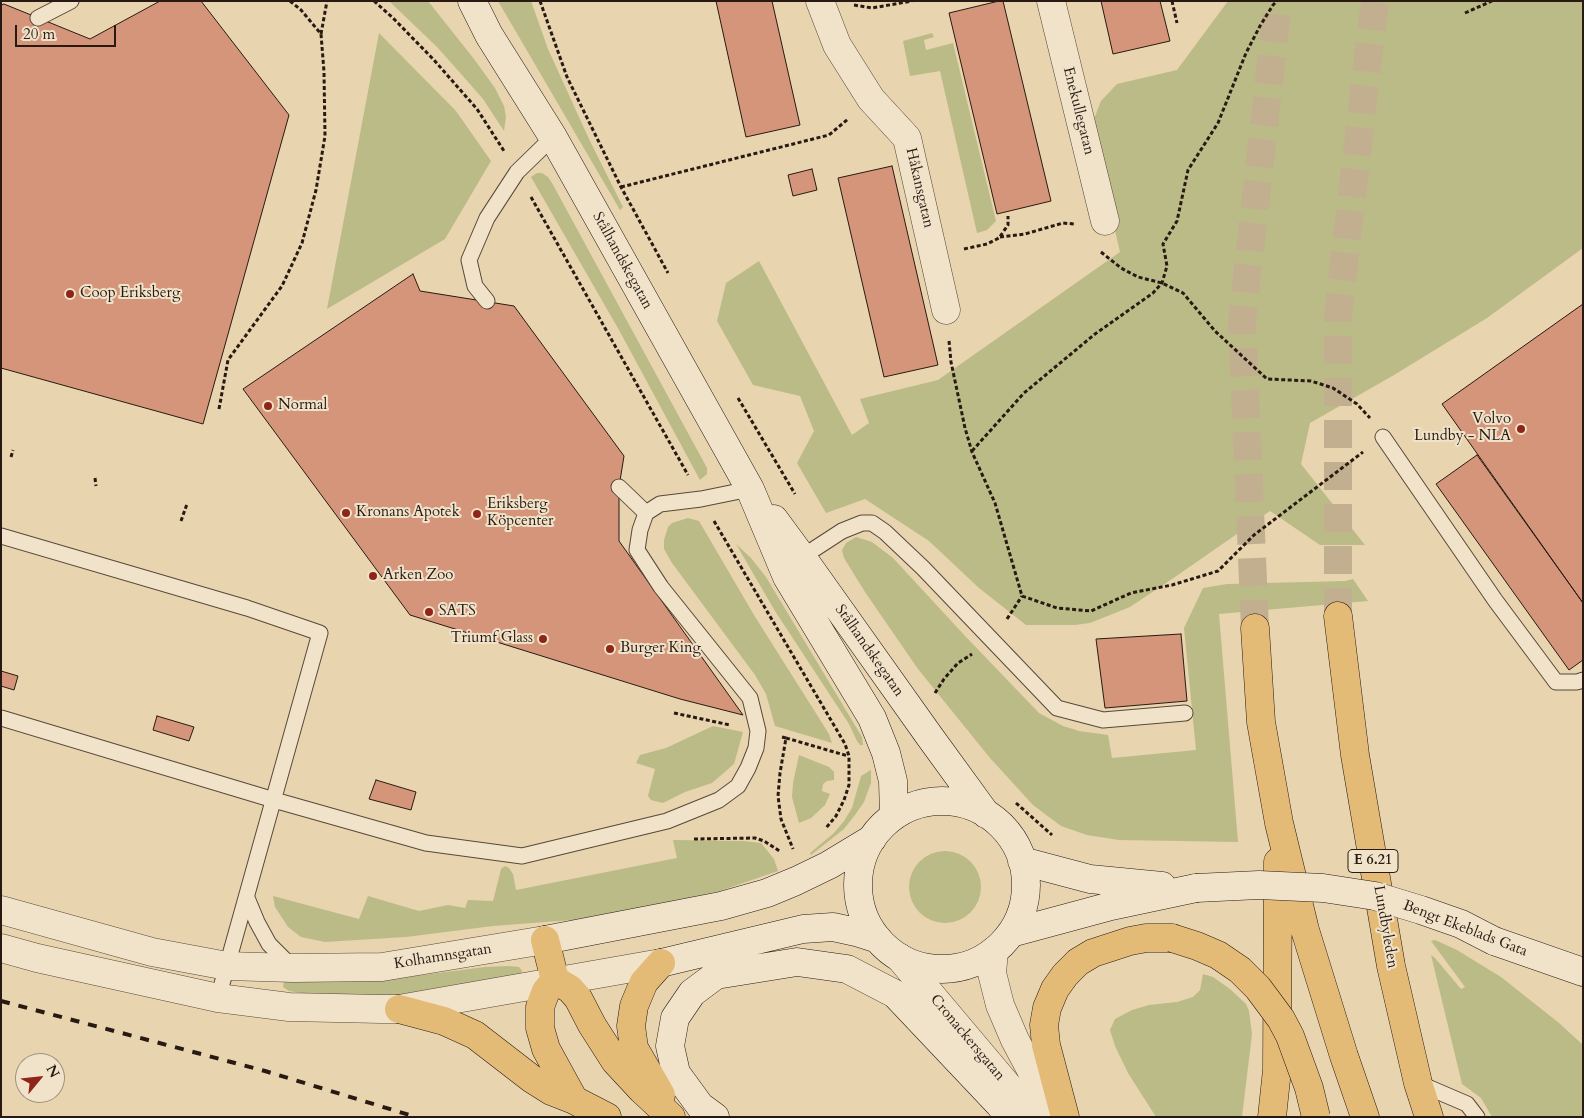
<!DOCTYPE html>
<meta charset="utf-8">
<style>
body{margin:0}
#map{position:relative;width:1584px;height:1118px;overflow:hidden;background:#e8d4ae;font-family:Cardo,serif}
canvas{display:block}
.frame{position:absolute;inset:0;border:2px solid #281a12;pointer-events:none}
.north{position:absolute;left:15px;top:1053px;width:50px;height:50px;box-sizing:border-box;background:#f0e3ca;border:1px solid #a09380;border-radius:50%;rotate:62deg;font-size:14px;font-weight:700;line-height:20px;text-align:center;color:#281a12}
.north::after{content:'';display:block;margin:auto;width:18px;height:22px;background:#8f2418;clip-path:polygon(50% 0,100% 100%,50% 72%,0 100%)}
.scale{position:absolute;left:15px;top:25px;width:101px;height:22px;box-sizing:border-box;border:2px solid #281a12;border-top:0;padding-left:6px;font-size:15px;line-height:18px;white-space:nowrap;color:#281a12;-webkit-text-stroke:4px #f0e3ca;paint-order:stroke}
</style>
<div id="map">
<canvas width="1584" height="1118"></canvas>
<div class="frame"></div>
<div class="north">N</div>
<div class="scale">20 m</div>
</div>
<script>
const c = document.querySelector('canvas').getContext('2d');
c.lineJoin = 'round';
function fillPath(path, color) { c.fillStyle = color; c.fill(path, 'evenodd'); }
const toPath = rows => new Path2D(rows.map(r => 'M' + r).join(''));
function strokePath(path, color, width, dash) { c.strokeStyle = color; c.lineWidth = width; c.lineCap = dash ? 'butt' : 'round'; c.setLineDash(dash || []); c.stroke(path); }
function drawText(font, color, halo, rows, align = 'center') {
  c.font = font + ' Cardo,serif'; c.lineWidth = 4; c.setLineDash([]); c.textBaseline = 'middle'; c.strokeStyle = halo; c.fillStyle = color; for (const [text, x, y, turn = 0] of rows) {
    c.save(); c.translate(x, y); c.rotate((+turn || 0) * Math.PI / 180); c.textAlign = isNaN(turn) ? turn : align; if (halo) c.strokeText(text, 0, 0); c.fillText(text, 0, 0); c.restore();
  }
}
fillPath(toPath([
 [389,1,428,1,474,59,495,88,504,106,506,117,504,131,483,99,462,75,437,47],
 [498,1,531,1,548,49,589,139,623,207,620,210],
 [1228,1,1583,1,1583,248,1487,318,1394,375,1310,423,1301,464,1365,545,1320,545,1270,511,1175,577,1130,607,1090,623,1075,625,1026,625,979,588,929,541,865,499,826,513,797,463,814,431,800,396,753,385,717,321,726,283,759,261,852,435,869,423,860,399,938,380,1120,252,1094,140,1094,119,1101,101,1117,84,1177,70],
 [379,33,456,111,491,161,445,239,327,309],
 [932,33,934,37,924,40,926,50,953,43,996,221,987,230,977,233,940,71,910,76,903,41],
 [537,173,542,173,548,177,552,183,707,468,707,474,700,480,619,330,531,177],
 [688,518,699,521,754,615,829,734,832,743,775,726,766,694,755,675,672,563,664,549,664,540,668,527,672,523],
 [856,537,872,542,893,558,967,638,1039,713,1063,726,1079,731,1108,735,1112,758,1196,750,1184,628,1203,588,1227,584,1345,581,1353,579,1368,601,1219,614,1238,842,1119,840,1087,835,1061,826,1033,805,990,758,918,669,865,592,844,558,842,550,846,543],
 [736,544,751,558,766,577,862,737,863,745,860,745,857,741,849,724,775,611],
 [713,726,743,732,734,764,712,783,685,792,663,803,651,800,648,796,655,769,636,763,640,755,666,748],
 [799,755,829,767,834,772,834,780,827,781,823,784,822,791,830,794,825,805,811,818,799,823,792,797,793,783],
 [871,770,871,783,864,802,855,815,844,829,811,855,810,853,834,833,844,821,852,808,861,776],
 [673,840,743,841,761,843,774,859,778,871,720,891,660,905,585,919,493,926,406,937,325,942,301,937,288,927,275,907,273,896,359,919,368,896,419,911,448,905,465,908,468,900,493,901,501,869,505,866,509,868,513,874,516,890,677,858],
 '909 887a36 36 0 1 1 72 0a36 36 0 1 1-72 0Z',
 [1435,940,1457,950,1501,977,1559,1023,1583,1045,1583,1117,1492,1117,1481,1098,1462,1084,1431,955,1435,958,1461,989,1465,987,1431,941],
 [509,966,519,967,522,971,521,975,411,994,354,998,319,996,289,991,283,987,284,982,290,981,391,979,485,967],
 [1203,974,1213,977,1230,989,1246,1004,1249,1011,1252,1034,1242,1117,1156,1117,1128,1073,1115,1046,1110,1030,1115,1019,1132,1010,1149,1005,1177,1002,1193,997,1200,990]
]), '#bbbb87');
const building = toPath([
 [160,1,201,1,289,115,203,424,1,368,1,5,4,4,90,39,160,1],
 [716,1,772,1,800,125,746,137,716,1],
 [999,1,1003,1,1051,201,997,214,949,13,999,1],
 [1101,1,1160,1,1170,41,1113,54,1101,1],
 [892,166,938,365,884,377,838,178,892,166],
 [812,169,817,190,793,196,788,175,812,169],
 [413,274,420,291,514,306,624,456,619,487,619,541,743,715,680,699,410,615,243,389,413,274],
 [1583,304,1583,603,1442,404,1583,304],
 [1477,455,1583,603,1583,660,1569,670,1436,484,1477,455],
 [1181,634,1187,701,1105,708,1096,639,1181,634],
 [1,671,18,676,14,690,1,686,1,671],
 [157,716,194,727,189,741,153,730,157,716],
 [376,780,416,792,411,810,369,799,376,780]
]);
fillPath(building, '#d4957a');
strokePath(building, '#281a12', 1);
strokePath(toPath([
 [1338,616,1338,314,1373,16,1376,1],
 [1255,628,1242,321,1278,1]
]), '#c2af8f', 28, [28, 14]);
const lane = toPath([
 [38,18,71,1],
 [487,301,475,286,469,260,487,218,517,172,553,137],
 [1383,437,1495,600,1556,682,1577,682,1583,680],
 [619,487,646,513],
 [1,536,247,608,320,633,218,998],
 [802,557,842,531,862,523,872,523,885,532,923,568,1057,708,1103,720,1185,713],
 [1,718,274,800,426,843,522,856,667,821,719,800,738,786,748,768,756,748,758,731,750,698,661,587,637,550,640,530,646,513,660,504,701,499,750,489],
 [247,898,257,922,269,944,292,967],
 [1418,1083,1467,1104,1477,1117]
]);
const street = toPath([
 [820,1,837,45,871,99,907,138,946,310],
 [1051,1,1105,221],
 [1,910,152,952,227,966,293,968,382,967,545,940],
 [1,948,37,958,218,998,289,1007,381,1009,399,1009,661,963],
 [994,951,992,973,1000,1005,1015,1040,1056,1117],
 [900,958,1034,1117]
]);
const secondary = toPath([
 [472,1,489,35,553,137,750,489,787,577,872,718,886,753,893,781,894,816],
 [774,519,802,557,930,737,986,814],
 '858 885a84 84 0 1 1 168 0a84 84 0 1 1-168 0Z',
 [1022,861,1090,879,1162,886],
 [1011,933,1111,906,1196,888],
 [545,940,721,906,767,893,796,881,829,865,872,839],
 [1494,941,1583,972],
 [661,963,803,929,833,927,856,932,878,939],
 [715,1117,700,1106,676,1073,670,1046,675,1018,692,993,716,975,797,962,847,969,895,994,999,1104,1010,1117]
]);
const highway = toPath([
 [1338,616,1355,755,1391,966,1418,1083,1429,1117],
 [1255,628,1261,722,1279,823,1305,930,1344,1056,1365,1117],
 [545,940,555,980,570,989,578,998,592,1025,615,1061,642,1090,671,1117],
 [661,963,644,982,634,1006,631,1026,634,1048,661,1095],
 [555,980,546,991,540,1007,540,1028,546,1049,574,1100],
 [399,1009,444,1021,475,1035,532,1079,551,1091,574,1100,607,1117],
 [1065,1117,1046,1045,1044,1025,1047,1008,1055,989,1065,975,1078,962,1093,953,1130,941,1146,938,1172,938],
 [1272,1117,1277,1070,1278,862]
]);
strokePath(lane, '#584839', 17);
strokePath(street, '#584839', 29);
strokePath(secondary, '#281a12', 29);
strokePath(highway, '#281a12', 29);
strokePath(toPath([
 [374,1,393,18,434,60,477,109,504,151],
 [540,1,567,77,621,187,668,273],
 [1172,1,1177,23],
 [854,5,872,8,912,1],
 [1465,13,1492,1],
 [321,34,327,1],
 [621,187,829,135,848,119],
 [531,197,688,475],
 [1000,237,1025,234,1063,223,1074,224],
 [964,249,987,244,999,238,1008,225,1008,216],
 [1101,252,1121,268,1138,277,1162,283,1183,293,1215,331,1267,379,1311,381,1333,388,1357,404,1370,418],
 [949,341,951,362,965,428,972,452,995,503,1022,596,1057,608,1091,611,1131,593,1172,585,1218,571,1254,535,1363,452],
 [738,398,795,494],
 [219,409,228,360,282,286,302,243,316,190,325,136,324,72,321,34,301,10,290,1],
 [972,451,1024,393,1095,334,1153,293,1162,283,1167,266,1163,244,1177,221,1188,170,1218,123,1246,53,1260,26,1273,5,1277,1],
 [11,457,13,450],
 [95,478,96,486],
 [181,521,187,504],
 [714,521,845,744,849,756,849,785,844,800,836,816,826,828],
 [1007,619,1022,596],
 [935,693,944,679,958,663,972,654],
 [674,713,730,725],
 [782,737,786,738,780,773,778,796,781,819,793,849],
 [786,738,848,756],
 [1016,803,1052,835],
 [694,839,755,838,764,841,781,852]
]), '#281a12', 3, [4, 2.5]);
strokePath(lane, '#f0e3ca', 15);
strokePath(street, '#f0e3ca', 28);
strokePath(secondary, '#f0e3ca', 28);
strokePath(highway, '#e4ba77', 28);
strokePath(toPath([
 [1,1001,265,1071,416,1117]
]), '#281a12', 4, [9, 9]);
const secondaryBridge = toPath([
 [1196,888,1259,885,1323,888,1375,896,1421,910,1461,924,1494,941]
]);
const highwayBridge = toPath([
 [1172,938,1197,946,1218,955,1240,970,1258,988,1281,1019,1290,1036,1309,1088,1316,1117]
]);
strokePath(secondaryBridge, '#281a12', 29, []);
strokePath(highwayBridge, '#281a12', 29, []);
strokePath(secondaryBridge, '#f0e3ca', 28);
strokePath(highwayBridge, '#e4ba77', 28);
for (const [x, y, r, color] of [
 [70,294,5,"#8f2418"],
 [268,406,5,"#8f2418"],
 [1521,429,5,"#8f2418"],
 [346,513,5,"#8f2418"],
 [477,514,5,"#8f2418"],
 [373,576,5,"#8f2418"],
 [429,612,5,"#8f2418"],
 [543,639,5,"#8f2418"],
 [610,649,5,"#8f2418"]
]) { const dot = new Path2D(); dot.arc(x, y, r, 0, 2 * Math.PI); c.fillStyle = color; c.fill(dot); strokePath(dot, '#f0e3ca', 2); }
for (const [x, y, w] of [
 [1373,861,50]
]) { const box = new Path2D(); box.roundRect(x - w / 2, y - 11.5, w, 23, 4); c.fillStyle = '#f0e3ca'; c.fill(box); strokePath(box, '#281a12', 1); }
drawText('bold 14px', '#281a12', null, [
 ["E 6.21",1373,861]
]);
drawText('15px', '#281a12', '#f0e3ca', [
 ["Enekullegatan",1078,111,76],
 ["Håkansgatan",919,188,77],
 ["Stålhandskegatan",622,261,61],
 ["Stålhandskegatan",869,651,55],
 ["Lundbyleden",1385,927,80],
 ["Bengt Ekeblads Gata",1465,929,21],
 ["Kolhamnsgatan",443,957,-9],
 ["Cronackersgatan",967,1038,50]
]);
drawText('15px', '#281a12', '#f0e3ca', [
 ["Coop Eriksberg",80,294],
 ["Normal",278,406],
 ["Volvo",1511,420,"right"],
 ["Lundby - NLA",1511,437,"right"],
 ["Eriksberg",487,505],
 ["Köpcenter",487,522],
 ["Kronans Apotek",356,513],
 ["Arken Zoo",383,576],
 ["SATS",439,612],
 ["Triumf Glass",533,639,"right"],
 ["Burger King",620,649]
], 'left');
</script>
